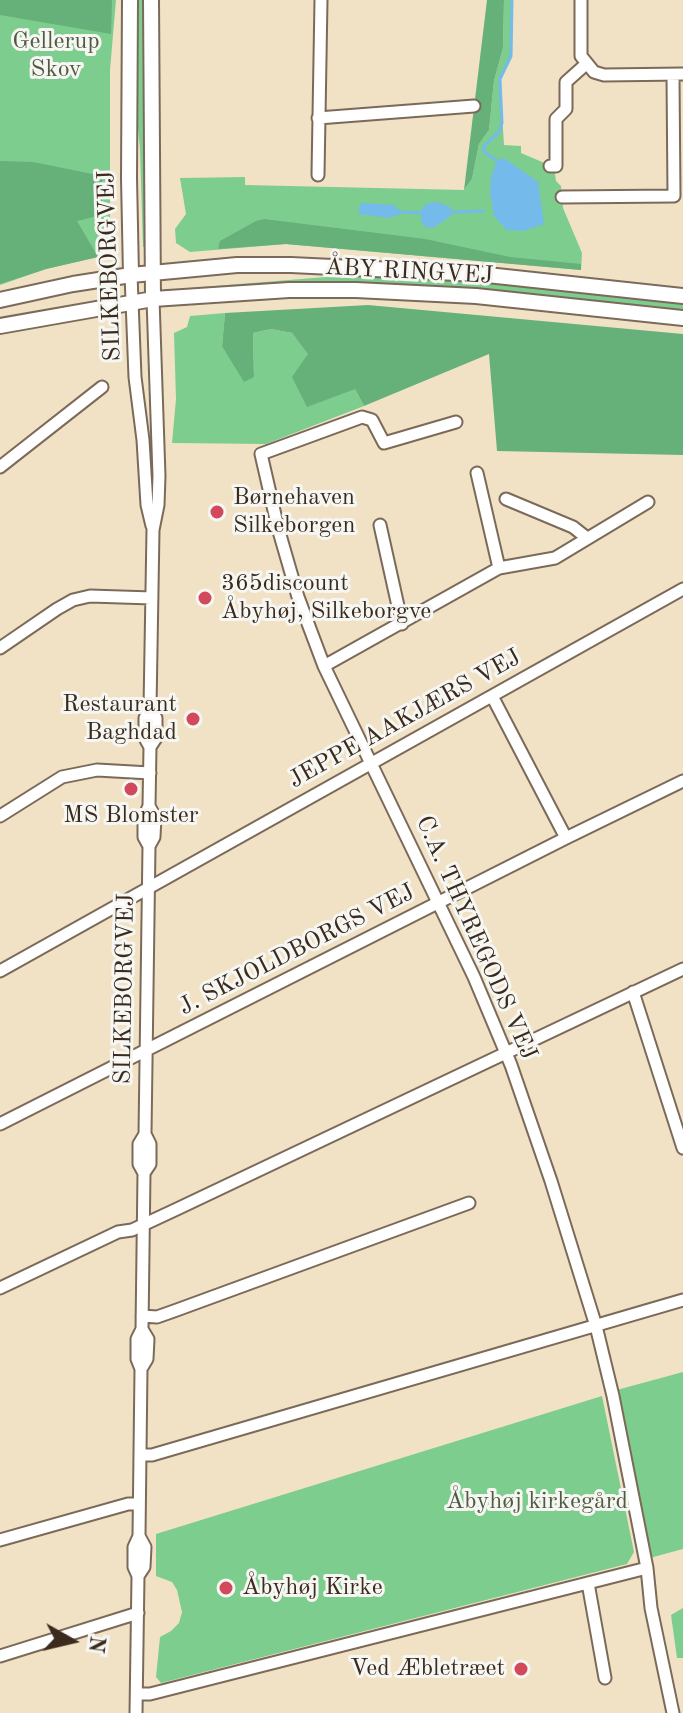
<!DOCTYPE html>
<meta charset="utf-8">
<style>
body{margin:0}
#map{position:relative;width:683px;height:1713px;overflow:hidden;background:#f1e2c6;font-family:"Old Standard TT",serif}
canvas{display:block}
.north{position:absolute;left:32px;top:1601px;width:80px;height:80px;-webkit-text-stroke:6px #f6f6f2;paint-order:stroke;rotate:98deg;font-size:22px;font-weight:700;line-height:32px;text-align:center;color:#3b2a1e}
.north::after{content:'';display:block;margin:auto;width:28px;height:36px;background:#3b2a1e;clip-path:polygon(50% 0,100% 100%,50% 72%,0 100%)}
</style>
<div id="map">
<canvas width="683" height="1713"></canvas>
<div class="north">N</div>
</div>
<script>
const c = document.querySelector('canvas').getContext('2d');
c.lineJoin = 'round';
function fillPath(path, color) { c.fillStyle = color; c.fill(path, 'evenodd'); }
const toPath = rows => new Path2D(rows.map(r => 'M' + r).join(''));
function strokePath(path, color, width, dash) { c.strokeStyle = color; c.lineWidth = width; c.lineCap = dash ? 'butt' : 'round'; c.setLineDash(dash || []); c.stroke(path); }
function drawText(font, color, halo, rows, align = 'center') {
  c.font = font + ' "Old Standard TT",serif'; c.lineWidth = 6; c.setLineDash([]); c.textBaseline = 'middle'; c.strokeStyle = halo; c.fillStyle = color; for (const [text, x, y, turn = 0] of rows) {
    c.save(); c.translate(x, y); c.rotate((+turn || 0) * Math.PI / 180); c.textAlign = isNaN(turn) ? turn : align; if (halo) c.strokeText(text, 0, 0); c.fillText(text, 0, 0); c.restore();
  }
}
fillPath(toPath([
 [0,0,116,0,110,70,110,237,108,249,102,256,46,269,0,285],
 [136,0,145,0,145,247,143,247,140,149,135,98],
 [504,0,513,0,512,57,500,80,504,145,521,146,521,153,554,167,556,181,561,186,563,208,582,253,581,270,286,244,190,252,176,243,175,229,186,214,180,178,245,177,245,185,464,190,472,179,479,144,489,130,494,81,503,48],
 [363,274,464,280,683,303,683,312,435,287,284,284,178,289],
 [225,313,222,346,254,376,253,333,271,329,292,333,309,354,355,389,364,406,266,444,172,443,176,399,174,333,187,327,190,316],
 [683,1372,683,1549,646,1559,613,1391],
 [602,1396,634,1552,627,1564,161,1683,156,1677,160,1637,171,1631,179,1623,182,1612,177,1590,172,1582,156,1576,156,1534],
 [683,1608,683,1658,677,1658,671,1615]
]), '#7dcd8e');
fillPath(toPath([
 [0,0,112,0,111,34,0,15],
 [487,0,504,0,503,48,494,81,489,130,479,144,472,179,464,190],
 [0,161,33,162,102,176,102,215,77,221,98,257,46,269,0,284],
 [264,219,425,239,510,257,581,264,581,270,286,244,218,249,220,241,256,221],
 [368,305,683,334,683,455,497,451,489,354,364,406,355,389,307,407,292,377,308,354,292,333,271,329,253,333,254,377,244,382,222,346,225,313]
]), '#66b079');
fillPath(toPath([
 [504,158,538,182,544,224,523,231,507,230,494,216,490,193,491,177,497,161],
 [438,202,450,207,452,215,433,228,425,227,421,221,421,210,426,204],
 [364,203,394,205,401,212,399,215,388,218,359,214,359,205]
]), '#74baeb');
strokePath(toPath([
 [497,161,484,152,484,146,499,132,502,123,500,79,511,56,512,0],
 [399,212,423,213],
 [451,212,483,211]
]), '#74baeb', 3);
const minor = toPath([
 [581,0,581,56,594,72,604,75,683,74],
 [318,118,474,106],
 [550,166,556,166,556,119,566,109,566,82,585,65],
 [318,175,321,0],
 [562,197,674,196,673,75],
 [131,275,135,377,143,440,147,505,152,526],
 [456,422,384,443,372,420,362,417,261,454,278,528,298,597,324,666,474,977,511,1065,551,1181,596,1326,613,1396,647,1568,651,1608,673,1713],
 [0,467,102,387],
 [477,473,499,568],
 [506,499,573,527,587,538],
 [380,525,402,624],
 [0,648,57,609,73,600,90,596,152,598],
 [324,666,499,568,555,558,648,502],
 [492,696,566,838],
 [150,747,156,738,156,718,150,708],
 [0,816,62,777,97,770,150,773],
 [149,846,154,837,155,817,149,806],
 [0,971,683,589],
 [633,992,683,1148],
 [0,1124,566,838,683,781],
 [144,1173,150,1164,150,1144,145,1134],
 [0,1288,118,1232,132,1230,177,1209,683,969],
 [142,1316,157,1317,174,1311,469,1203],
 [141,1369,147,1359,148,1339,142,1329],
 [140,1455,152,1455,683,1300],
 [0,1540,128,1504,139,1504],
 [138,1576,144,1567,145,1547,139,1536],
 [588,1583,605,1678],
 [0,1656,138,1613],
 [137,1694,150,1694,647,1568],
 [136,1713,138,1576,134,1567,134,1547,139,1536,141,1369,137,1359,137,1339,142,1329,144,1173,139,1164,139,1144,145,1134,149,846,144,837,144,817,149,806,150,747,145,738,145,718,150,708,153,530,158,505,159,476,153,299]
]);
const major = toPath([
 [130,0,129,178,131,275],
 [151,0,153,299],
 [0,300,73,284,131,275,237,265,291,265,478,274,683,296],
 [0,326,153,299,289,290,356,290,476,296,683,318]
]);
strokePath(minor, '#7b6a59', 15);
strokePath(major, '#7b6a59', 18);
strokePath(minor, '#fff', 11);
strokePath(major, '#fff', 14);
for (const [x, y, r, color] of [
 [217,512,8,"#d1495b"],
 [205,598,8,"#d1495b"],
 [193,719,8,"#d1495b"],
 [131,789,8,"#d1495b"],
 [226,1588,8,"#d1495b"],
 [521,1669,8,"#d1495b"]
]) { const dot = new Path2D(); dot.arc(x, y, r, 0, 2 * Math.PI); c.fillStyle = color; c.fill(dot); strokePath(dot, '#f6f6f2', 3); }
drawText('24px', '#4f5b40', '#f6f6f2', [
 ["Gellerup",56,42],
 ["Skov",56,70],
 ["Åbyhøj kirkegård",537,1502]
]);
drawText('24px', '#3b2a1e', '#f6f6f2', [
 ["SILKEBORGVEJ",110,266,-92],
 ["ÅBY RINGVEJ",409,272,3],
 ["JEPPE AAKJÆRS VEJ",405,719,-29],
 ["C.A. THYREGODS VEJ",476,938,66],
 ["J. SKJOLDBORGS VEJ",297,950,-27],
 ["SILKEBORGVEJ",125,989,-89]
]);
drawText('24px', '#3b2a1e', '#f6f6f2', [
 ["Børnehaven",233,498],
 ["Silkeborgen",233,526],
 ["365discount",221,584],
 ["Åbyhøj, Silkeborgve",221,612],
 ["Restaurant",177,705,"right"],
 ["Baghdad",177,733,"right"],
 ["MS Blomster",131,816,"center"],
 ["Åbyhøj Kirke",242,1588],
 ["Ved Æbletræet",505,1669,"right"]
], 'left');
</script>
